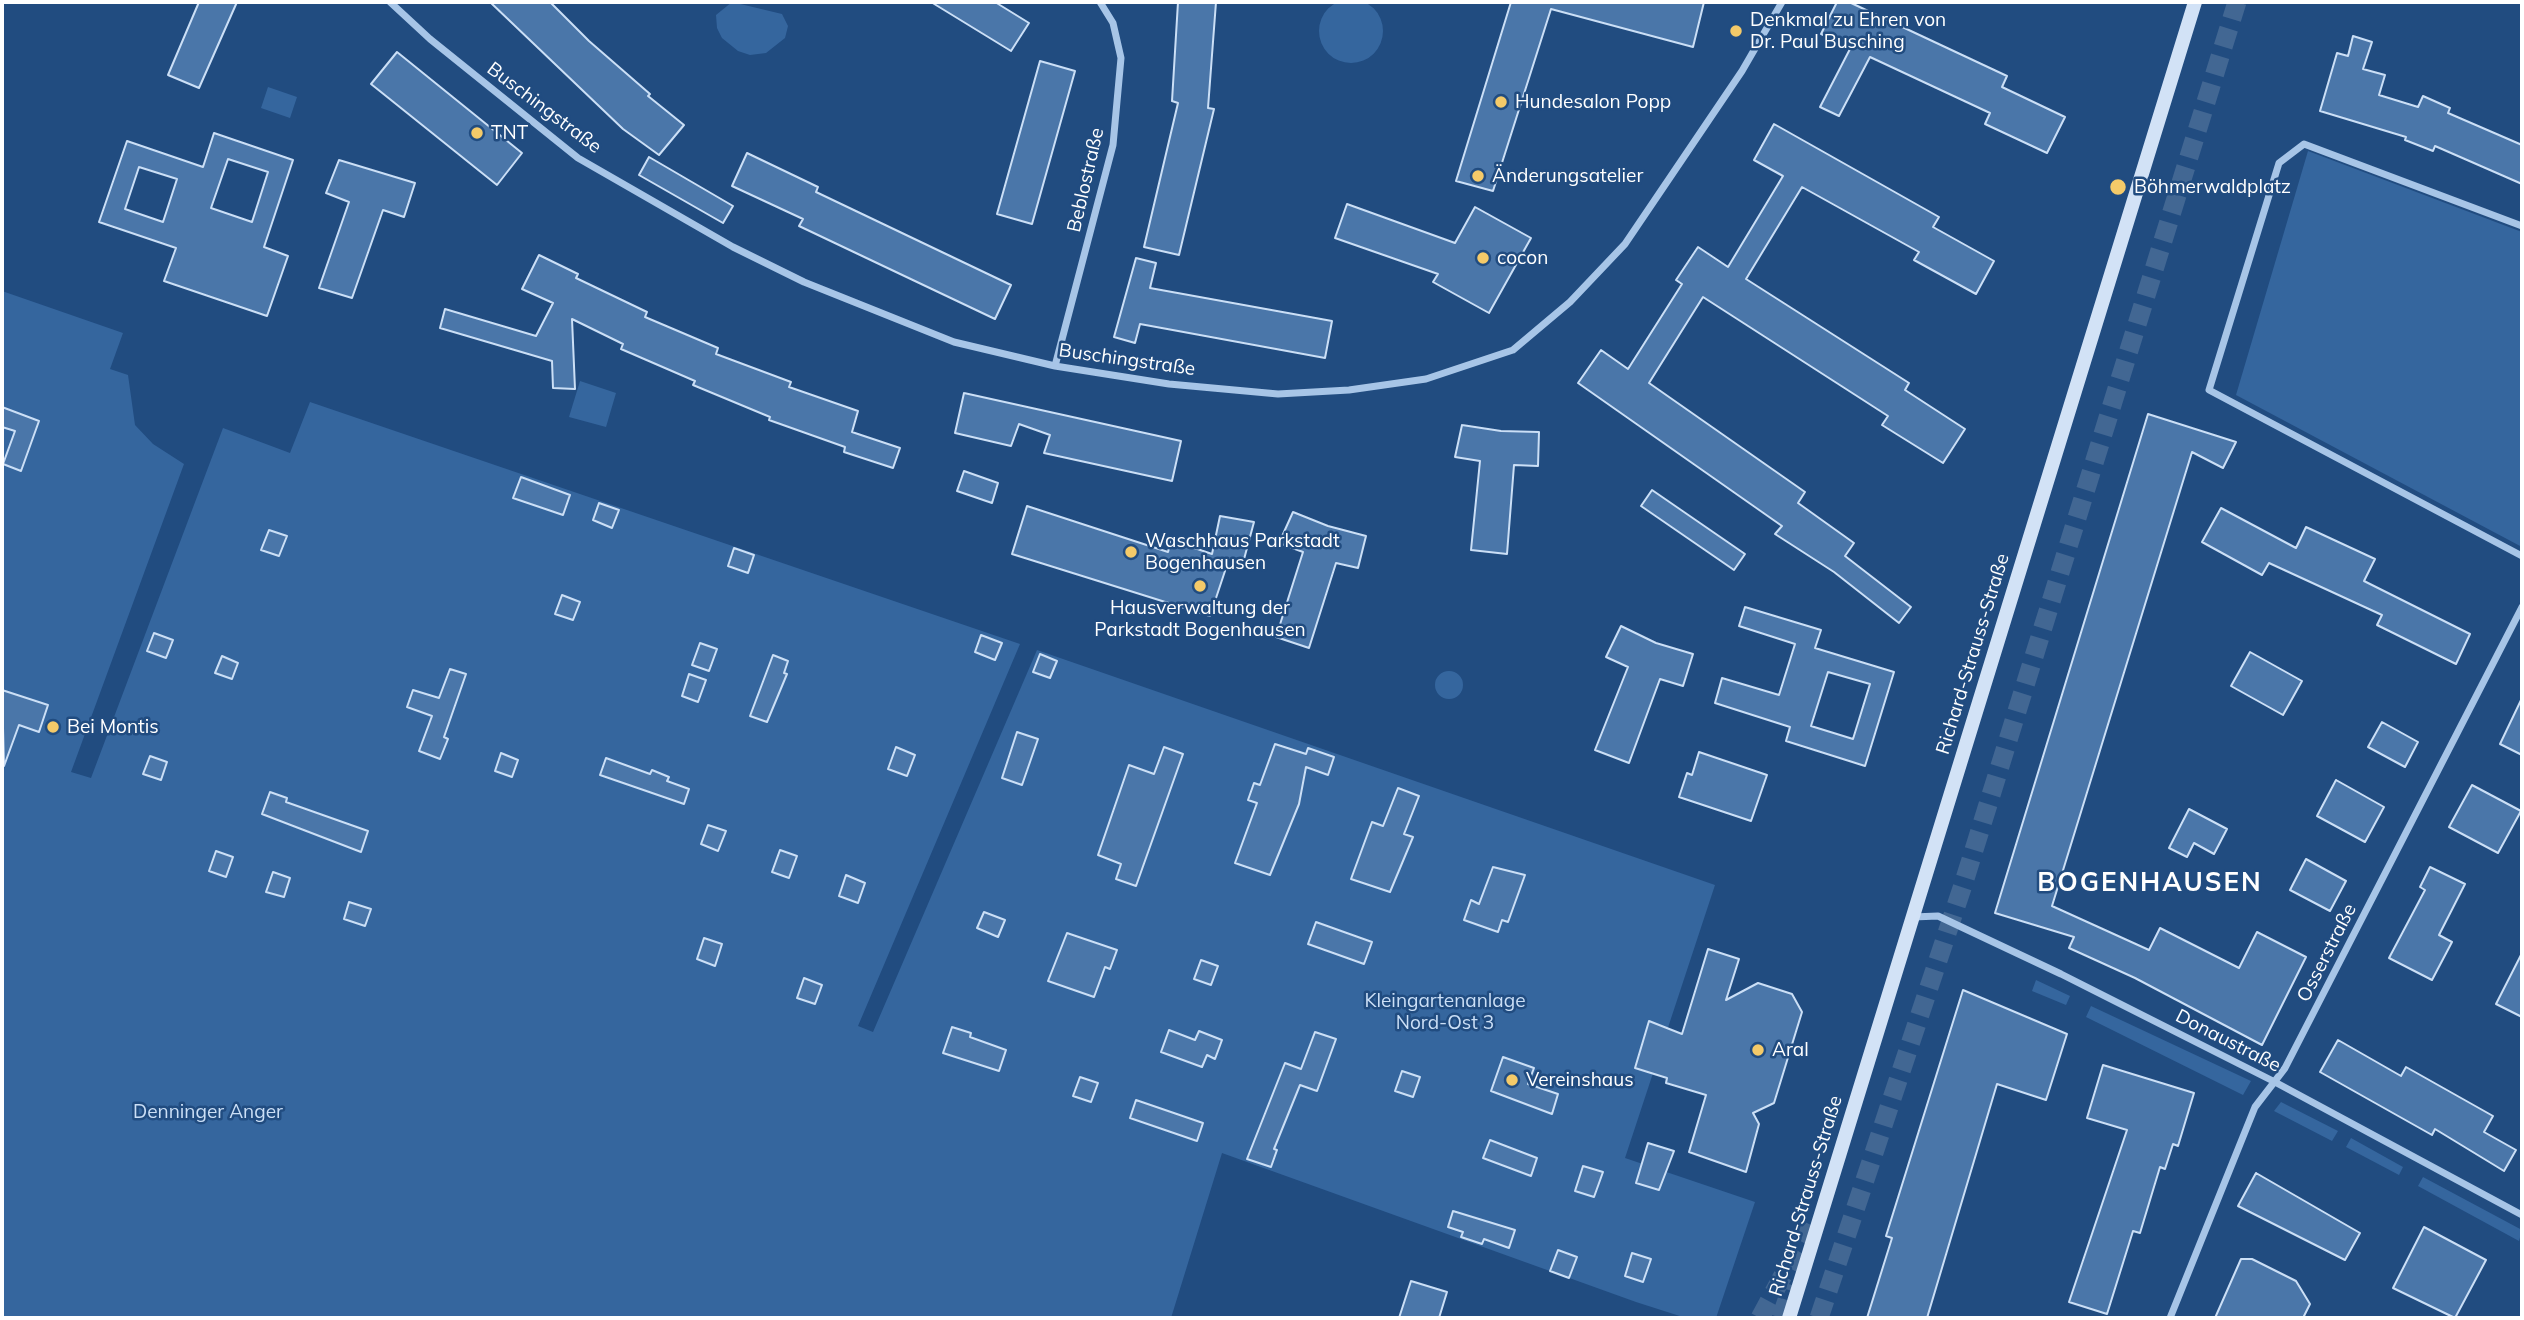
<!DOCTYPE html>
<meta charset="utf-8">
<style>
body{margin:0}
#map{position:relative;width:2524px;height:1320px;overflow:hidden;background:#214c80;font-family:Mulish,sans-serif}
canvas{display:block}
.frame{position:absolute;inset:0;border:4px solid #fff;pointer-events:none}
</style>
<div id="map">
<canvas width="2524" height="1320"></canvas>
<div class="frame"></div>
</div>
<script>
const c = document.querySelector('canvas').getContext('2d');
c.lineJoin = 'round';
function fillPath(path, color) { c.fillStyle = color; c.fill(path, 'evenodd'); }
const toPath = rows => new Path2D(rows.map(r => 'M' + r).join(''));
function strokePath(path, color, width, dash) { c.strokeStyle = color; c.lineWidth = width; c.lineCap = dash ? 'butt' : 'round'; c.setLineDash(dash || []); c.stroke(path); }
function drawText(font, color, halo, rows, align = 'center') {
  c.font = font + ' Mulish,sans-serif'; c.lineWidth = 5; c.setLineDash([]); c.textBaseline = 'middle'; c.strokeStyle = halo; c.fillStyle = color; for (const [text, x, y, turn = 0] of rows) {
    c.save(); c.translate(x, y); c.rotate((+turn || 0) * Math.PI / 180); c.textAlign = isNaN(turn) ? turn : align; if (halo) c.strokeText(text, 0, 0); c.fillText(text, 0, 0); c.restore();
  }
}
fillPath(toPath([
 '1319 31a32 32 0 1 1 64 0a32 32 0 1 1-64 0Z',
 [732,2,782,14,788,26,785,38,766,53,750,55,738,51,722,38,717,28,716,15],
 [268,87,297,97,290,118,261,108],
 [2308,151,2522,232,2522,547,2236,395],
 [2,291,123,333,110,369,128,375,135,425,153,444,184,464,71,772,91,778,223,428,290,453,310,402,1020,644,858,1026,873,1032,1037,650,1715,885,1625,1158,1755,1202,1716,1318,1686,1318,1636,1302,1222,1153,1171,1318,2,1318],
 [580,381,616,393,606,427,569,417],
 '1435 685a14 14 0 1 1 28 0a14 14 0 1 1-28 0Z',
 [2036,980,2070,996,2066,1005,2032,991],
 [2091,1006,2251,1081,2243,1095,2086,1017],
 [2281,1102,2338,1131,2332,1141,2274,1111],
 [2351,1138,2403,1167,2399,1175,2346,1147],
 [2423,1177,2522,1230,2519,1241,2418,1186]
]), '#35669e');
const building = toPath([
 [199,2,237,2,199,88,168,75,199,2],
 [490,2,550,2,589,41,650,94,648,96,684,125,659,155,623,129,490,2],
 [931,2,995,2,1029,23,1011,51,931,2],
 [1178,2,1216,2,1208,108,1214,109,1179,255,1144,247,1178,103,1172,101,1178,2],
 [1511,2,1704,2,1693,47,1551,9,1493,191,1456,181,1511,2],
 [1837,2,1849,2,2007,76,2002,87,2065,117,2047,153,1985,124,1990,113,1870,57,1839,116,1820,107,1851,47,1821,34,1837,2],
 [2353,36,2372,42,2363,69,2385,75,2379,95,2418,107,2423,96,2450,108,2448,113,2522,145,2522,184,2435,146,2433,151,2405,140,2406,137,2320,111,2337,53,2348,56,2353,36],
 [397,52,522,153,497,185,371,84,397,52],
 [1040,61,1075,71,1032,224,997,214,1040,61],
 [1774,124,1939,217,1933,227,1994,261,1976,294,1914,260,1919,252,1802,187,1746,279,1909,383,1905,390,1965,429,1943,463,1882,425,1888,416,1703,297,1649,383,1805,492,1798,503,1854,543,1845,556,1911,607,1899,623,1834,572,1775,534,1782,526,1578,383,1601,350,1628,369,1682,284,1676,280,1698,247,1728,267,1783,176,1754,160,1774,124],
 [214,133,293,160,264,247,288,256,267,316,164,281,176,248,99,222,127,141,203,167,214,133],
 [228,159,268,172,252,222,211,208,228,159],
 [139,167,177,179,163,222,125,209,139,167],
 [747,153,818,187,816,192,1011,285,995,319,799,226,803,219,732,186,747,153],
 [649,157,733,206,723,223,639,175,649,157],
 [339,160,415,183,404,217,383,210,352,298,319,288,349,202,326,193,339,160],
 [1347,204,1455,243,1475,207,1531,238,1489,313,1433,282,1438,274,1335,238,1347,204],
 [539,255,578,274,576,278,647,312,645,317,718,348,716,354,791,382,789,387,858,411,852,432,900,448,893,468,844,452,845,447,769,420,770,417,693,385,695,381,621,349,623,344,572,319,575,389,553,388,552,361,440,328,445,309,536,336,553,303,522,289,539,255],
 [1136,258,1156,263,1150,288,1332,321,1325,358,1140,324,1135,343,1114,337,1136,258],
 [964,393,1181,441,1172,481,1044,453,1050,435,1019,424,1011,446,955,433,964,393],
 [2,407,39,421,21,471,3,464,15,431,2,427,2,407],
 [2148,414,2236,442,2223,468,2192,452,2052,906,2149,950,2160,928,2239,968,2257,932,2306,957,2262,1045,2135,978,2069,948,2074,937,1995,913,2148,414],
 [1462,425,1501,431,1539,432,1538,466,1514,465,1507,554,1471,550,1480,461,1455,457,1462,425],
 [964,471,998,483,992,503,957,491,964,471],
 [521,477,570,495,563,515,513,498,521,477],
 [1652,490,1745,554,1734,570,1641,506,1652,490],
 [599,503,619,510,612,528,593,520,599,503],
 [1027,506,1168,552,1171,540,1212,554,1220,516,1254,522,1243,563,1229,559,1210,616,1012,554,1027,506],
 [2221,508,2296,548,2306,527,2375,559,2364,581,2470,634,2456,664,2377,625,2382,615,2269,563,2262,575,2202,542,2221,508],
 [1293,512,1328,526,1366,536,1358,568,1336,563,1309,648,1276,637,1303,552,1279,543,1293,512],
 [269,530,287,536,279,556,261,550,269,530],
 [734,548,754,555,748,573,728,566,734,548],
 [562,595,580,602,573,620,555,614,562,595],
 [1745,607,1821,630,1815,648,1894,672,1865,766,1786,741,1790,727,1715,703,1722,678,1779,695,1795,644,1739,626,1745,607],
 [1828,672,1870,684,1853,739,1811,726,1828,672],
 [1621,626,1656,643,1693,654,1683,686,1660,679,1629,763,1595,750,1628,667,1606,657,1621,626],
 [154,633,173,640,166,658,147,651,154,633],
 [981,635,1002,643,995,660,975,652,981,635],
 [700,643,717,649,709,671,692,665,700,643],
 [2250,652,2302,681,2283,715,2231,686,2250,652],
 [1040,654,1057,661,1050,678,1033,672,1040,654],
 [773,655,788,661,784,673,787,674,767,722,750,716,773,655],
 [222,656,238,663,232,679,215,673,222,656],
 [450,669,466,674,444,737,448,739,440,759,419,751,432,716,407,707,413,690,439,698,450,669],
 [689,674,706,680,698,702,682,696,689,674],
 [2,690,48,705,39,732,19,725,4,766,2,690],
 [2522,698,2522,755,2500,744,2522,698],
 [2382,722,2418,742,2405,767,2368,747,2382,722],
 [1017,732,1038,739,1022,785,1002,778,1017,732],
 [1275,744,1306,754,1308,748,1334,757,1328,775,1306,767,1299,804,1270,875,1235,863,1257,803,1248,800,1254,783,1260,785,1275,744],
 [896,747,915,755,907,776,888,769,896,747],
 [1164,747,1183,754,1136,886,1116,879,1121,864,1098,855,1129,765,1154,774,1164,747],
 [1699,752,1767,775,1751,821,1679,797,1687,773,1692,775,1699,752],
 [501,753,518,760,512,777,495,771,501,753],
 [150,756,167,762,161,780,143,774,150,756],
 [606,758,650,774,652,770,669,777,667,781,689,789,684,804,600,775,606,758],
 [2336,780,2384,807,2365,842,2317,816,2336,780],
 [2472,785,2521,811,2498,853,2449,827,2472,785],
 [1398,788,1419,796,1404,834,1413,837,1390,892,1351,879,1372,822,1383,826,1398,788],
 [270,792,287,798,286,802,368,831,361,852,262,814,270,792],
 [2189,809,2227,829,2214,854,2194,843,2187,857,2169,848,2189,809],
 [708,825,726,831,718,851,701,844,708,825],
 [780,850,797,856,789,878,772,872,780,850],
 [216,851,233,857,226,877,209,871,216,851],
 [2306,859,2346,881,2330,911,2290,890,2306,859],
 [1493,867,1525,875,1508,922,1502,920,1498,932,1464,920,1471,900,1479,904,1493,867],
 [2430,867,2465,884,2439,935,2452,942,2432,980,2389,958,2425,890,2420,887,2430,867],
 [273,872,290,878,284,897,266,892,273,872],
 [846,875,865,883,858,903,839,896,846,875],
 [349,902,371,909,365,926,344,919,349,902],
 [984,912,1005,920,998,937,977,928,984,912],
 [1316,922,1372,942,1364,964,1308,944,1316,922],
 [1067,933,1117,950,1110,969,1105,967,1094,997,1048,981,1067,933],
 [704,938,722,944,715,966,697,959,704,938],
 [1708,949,1739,959,1726,1000,1758,983,1792,994,1802,1012,1774,1103,1753,1113,1759,1124,1746,1172,1689,1152,1706,1095,1666,1083,1667,1078,1635,1068,1649,1021,1682,1034,1708,949],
 [2522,953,2522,1017,2496,1004,2522,953],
 [1201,960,1218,966,1211,985,1194,979,1201,960],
 [804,978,822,985,815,1004,797,998,804,978],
 [1963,990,2067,1034,2046,1100,1997,1084,1927,1318,1867,1318,1892,1238,1886,1236,1963,990],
 [952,1027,971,1033,970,1037,1006,1050,999,1071,943,1053,952,1027],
 [1169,1030,1195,1040,1199,1031,1222,1040,1215,1059,1207,1055,1202,1067,1161,1052,1169,1030],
 [1315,1032,1336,1039,1317,1091,1300,1085,1274,1149,1277,1150,1271,1167,1247,1159,1285,1063,1301,1069,1315,1032],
 [2338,1040,2401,1076,2406,1067,2493,1116,2484,1132,2516,1150,2504,1171,2435,1129,2432,1135,2320,1072,2338,1040],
 [1503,1057,1534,1068,1528,1084,1558,1094,1552,1114,1491,1091,1503,1057],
 [2103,1065,2194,1093,2178,1146,2173,1144,2165,1169,2160,1167,2140,1233,2133,1231,2107,1314,2069,1302,2127,1130,2087,1118,2103,1065],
 [1402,1071,1420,1077,1413,1097,1395,1091,1402,1071],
 [1080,1077,1098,1083,1091,1102,1073,1096,1080,1077],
 [1136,1100,1203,1123,1197,1141,1130,1118,1136,1100],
 [1490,1140,1537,1158,1531,1176,1483,1158,1490,1140],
 [1648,1143,1674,1151,1659,1190,1636,1183,1648,1143],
 [1583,1166,1603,1172,1594,1197,1575,1191,1583,1166],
 [2256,1173,2360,1233,2345,1260,2238,1206,2256,1173],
 [1453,1211,1515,1230,1509,1248,1484,1239,1482,1244,1461,1237,1463,1232,1448,1227,1453,1211],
 [2424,1227,2486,1260,2455,1318,2393,1288,2424,1227],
 [1558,1250,1577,1257,1569,1278,1550,1271,1558,1250],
 [1632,1253,1651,1259,1643,1282,1625,1276,1632,1253],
 [2241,1259,2252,1259,2296,1281,2310,1304,2303,1318,2215,1318,2241,1259],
 [1411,1281,1447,1292,1439,1318,1399,1318,1411,1281]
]);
fillPath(building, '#4a76a9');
strokePath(building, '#cbdff6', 2);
strokePath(toPath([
 [1760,1318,1815,1216],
 [1781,1318,1792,1285],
 [1819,1318,1964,882,2237,2]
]), '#426793', 19, [19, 10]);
strokePath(toPath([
 [390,2,430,39,578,158,733,247,804,282,954,342,1055,366,1169,384,1278,394,1349,390,1426,379,1513,350,1570,302,1625,244,1742,71,1782,2],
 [2522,226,2304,144,2279,163,2209,390,2522,556],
 [1055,366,1113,145,1121,58,1113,23,1100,2],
 [1913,917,1938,916,2061,974,2273,1081,2522,1215],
 [2170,1318,2255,1107,2285,1068,2522,607]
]), '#a7c5e7', 7);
strokePath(toPath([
 [1789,1318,2195,2]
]), '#d2e2f6', 14);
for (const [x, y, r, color] of [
 [1736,31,7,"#f4ca69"],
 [1501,102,7,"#f4ca69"],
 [477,133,7,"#f4ca69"],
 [1478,176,7,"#f4ca69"],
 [2118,187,9,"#f4ca69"],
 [1483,258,7,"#f4ca69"],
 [1131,552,7,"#f4ca69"],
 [1200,586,7,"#f4ca69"],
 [53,727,7,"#f4ca69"],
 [1758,1050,7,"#f4ca69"],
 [1512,1080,7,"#f4ca69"]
]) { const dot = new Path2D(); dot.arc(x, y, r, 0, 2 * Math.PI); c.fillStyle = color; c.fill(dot); strokePath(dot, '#214c80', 2.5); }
drawText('19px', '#fff', '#214c80', [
 ["Denkmal zu Ehren von",1750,20],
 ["Dr. Paul Busching",1750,42],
 ["Hundesalon Popp",1515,102],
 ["TNT",491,133],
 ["Änderungsatelier",1492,176],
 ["Böhmerwaldplatz",2134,187],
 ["cocon",1497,258],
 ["Waschhaus Parkstadt",1145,541],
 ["Bogenhausen",1145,563],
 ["Hausverwaltung der",1200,608,"center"],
 ["Parkstadt Bogenhausen",1200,630,"center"],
 ["Bei Montis",67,727],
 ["Aral",1772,1050],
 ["Vereinshaus",1526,1080]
], 'left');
drawText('19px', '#fff', '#214c80', [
 ["Buschingstraße",544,108,37],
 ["Beblostraße",1086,180,-77],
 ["Buschingstraße",1127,360,8],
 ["Richard-Strauss-Straße",1973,654,-73],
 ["Osserstraße",2327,953,-63],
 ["Donaustraße",2228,1041,27],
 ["Richard-Strauss-Straße",1806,1196,-73]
]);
drawText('19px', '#cbdff6', '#214c80', [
 ["Kleingartenanlage",1445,1001],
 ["Nord-Ost 3",1445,1023],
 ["Denninger Anger",208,1112]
]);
c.letterSpacing = '2px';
drawText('bold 26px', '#fff', '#214c80', [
 ["BOGENHAUSEN",2150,883]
]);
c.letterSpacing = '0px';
</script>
